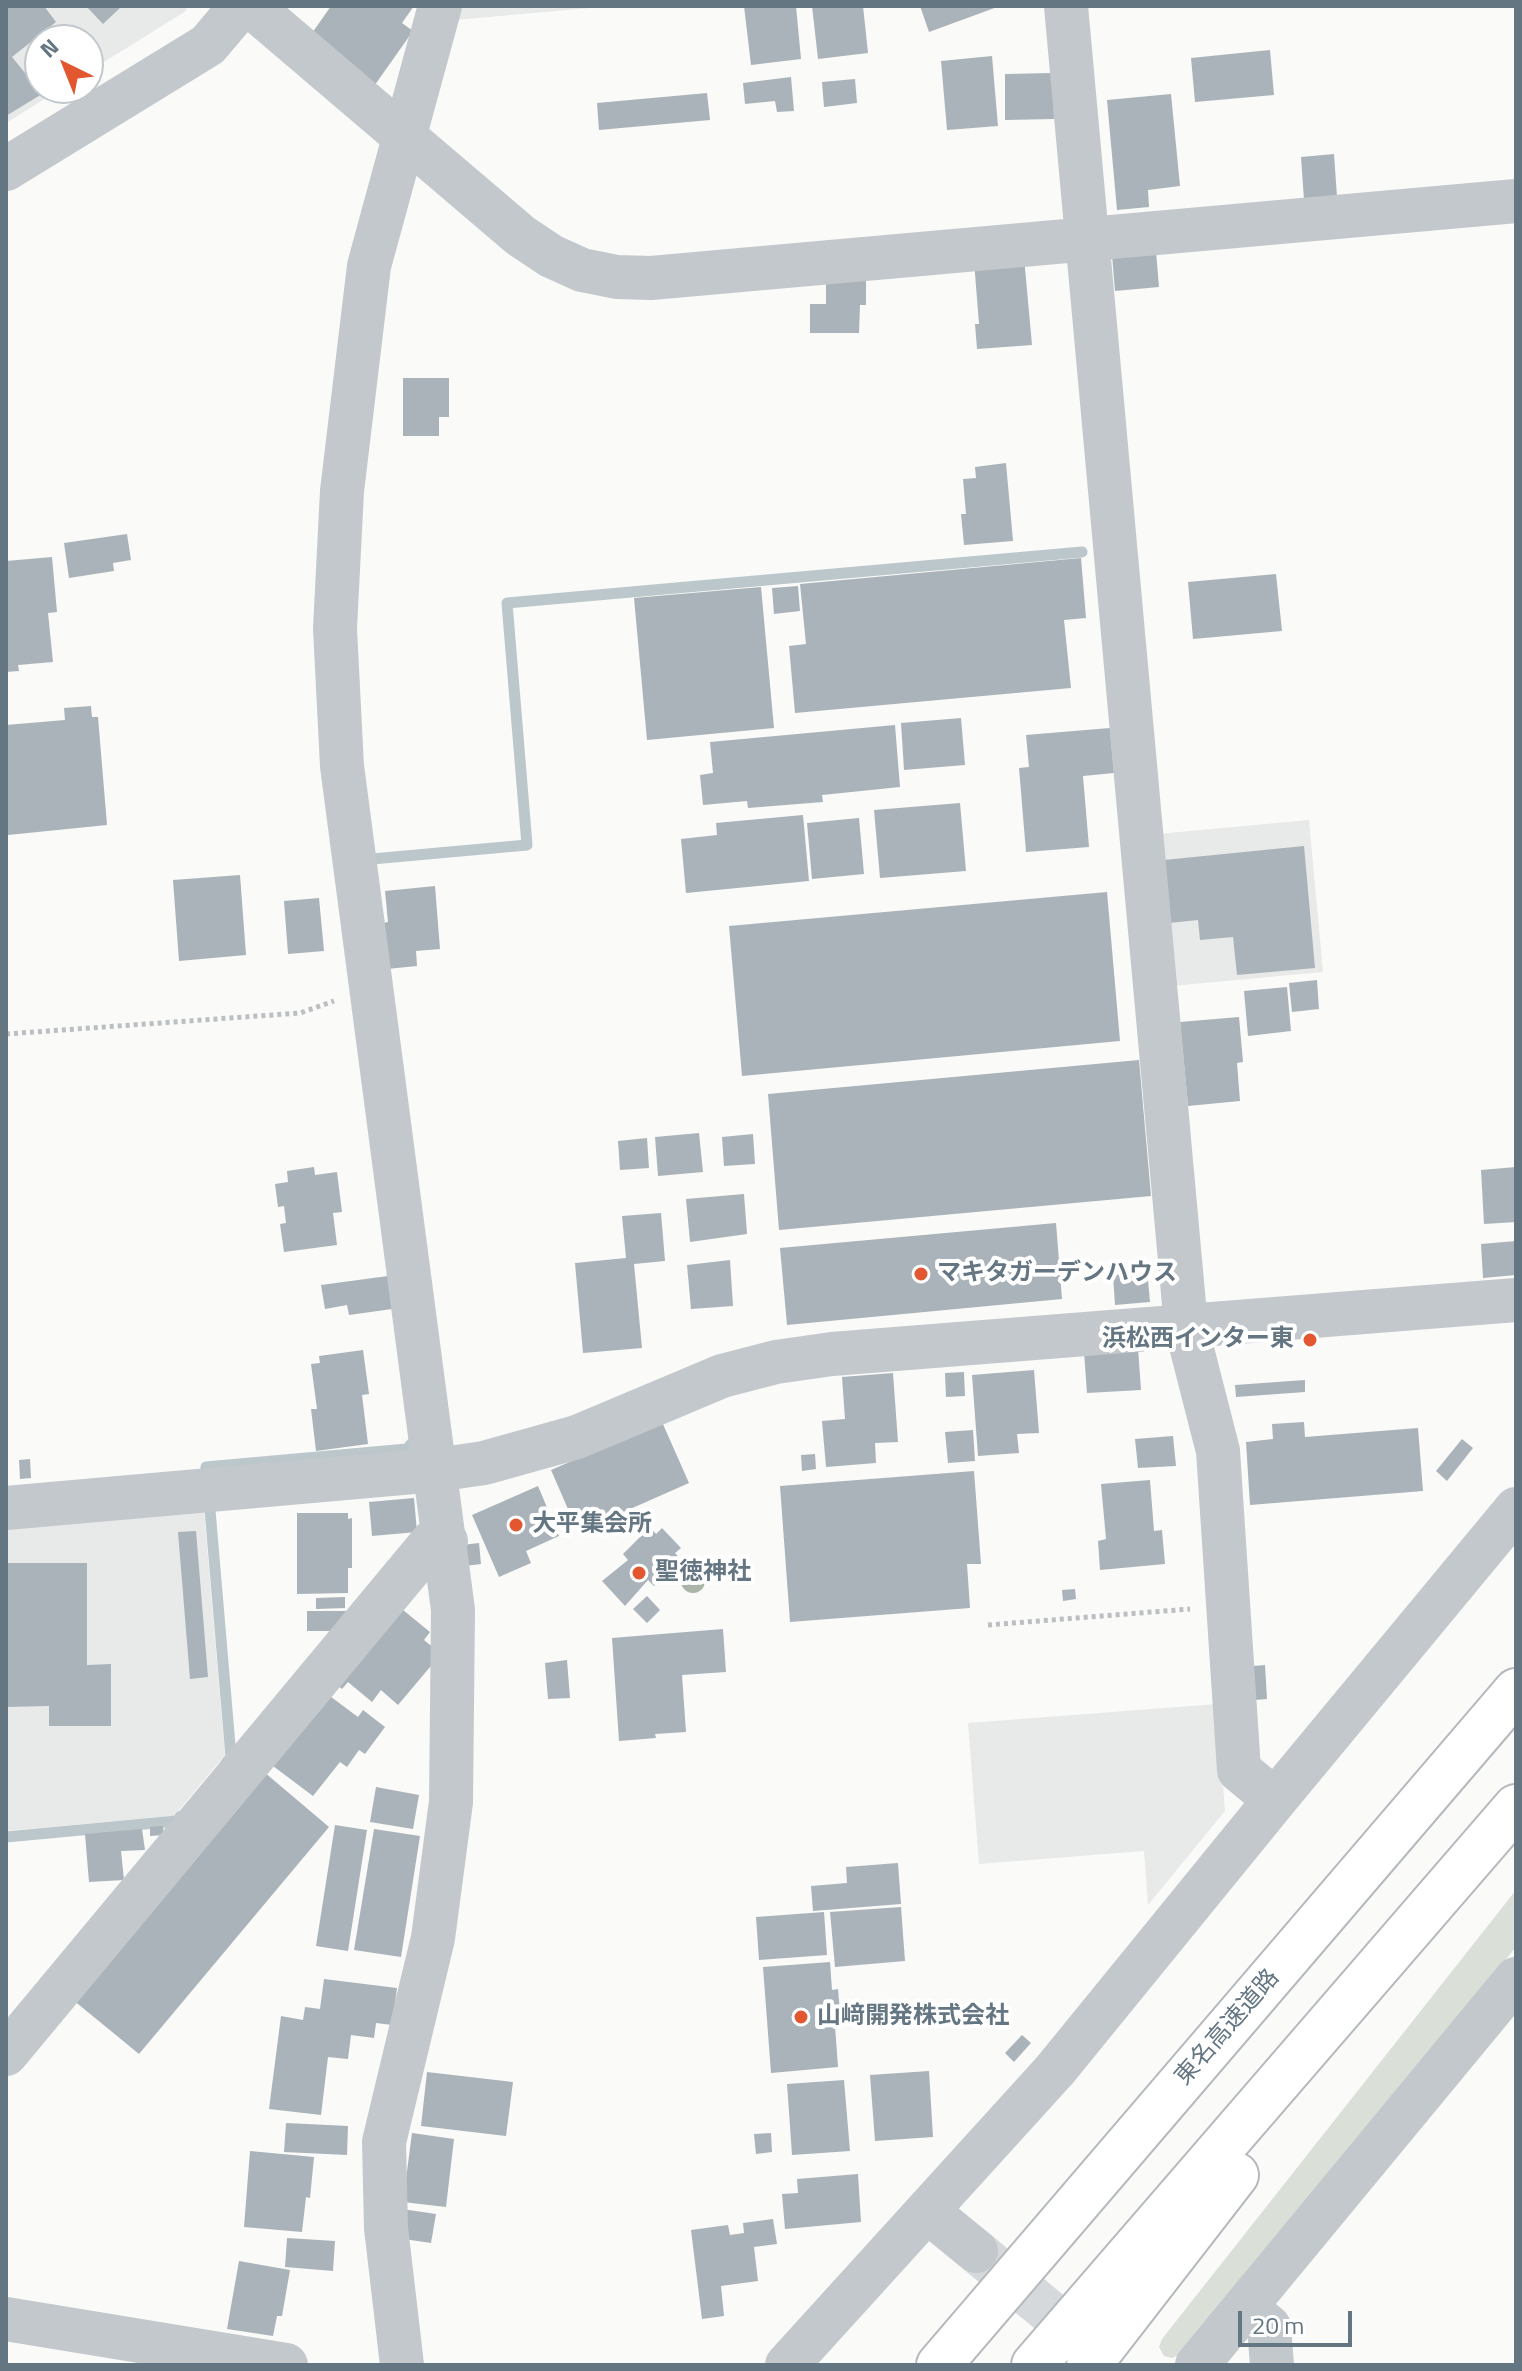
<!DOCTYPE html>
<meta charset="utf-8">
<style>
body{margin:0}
#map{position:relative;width:1522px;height:2371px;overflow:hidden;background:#fafaf8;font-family:"Titillium Web",sans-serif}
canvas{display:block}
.frame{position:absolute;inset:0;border:8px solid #657683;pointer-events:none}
.north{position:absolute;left:24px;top:24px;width:80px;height:80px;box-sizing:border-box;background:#fff;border:2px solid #c1c8cd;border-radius:50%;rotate:317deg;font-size:22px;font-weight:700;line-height:32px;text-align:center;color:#657683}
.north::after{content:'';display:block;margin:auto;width:28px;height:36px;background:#e25730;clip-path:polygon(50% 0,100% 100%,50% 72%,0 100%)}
.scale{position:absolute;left:1238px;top:2311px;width:114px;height:36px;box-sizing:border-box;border:4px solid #657683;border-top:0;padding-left:10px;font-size:24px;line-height:28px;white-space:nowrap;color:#657683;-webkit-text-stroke:6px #fff;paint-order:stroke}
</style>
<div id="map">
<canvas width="1522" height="2371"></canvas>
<div class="frame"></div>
<div class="north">N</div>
<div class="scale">20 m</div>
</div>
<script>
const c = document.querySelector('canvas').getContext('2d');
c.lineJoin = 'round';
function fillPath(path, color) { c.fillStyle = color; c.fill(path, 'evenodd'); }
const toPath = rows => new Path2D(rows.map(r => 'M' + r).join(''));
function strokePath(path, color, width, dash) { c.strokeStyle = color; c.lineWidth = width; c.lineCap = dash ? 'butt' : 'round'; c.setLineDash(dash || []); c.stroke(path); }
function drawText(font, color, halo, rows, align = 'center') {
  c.font = font + ' "Titillium Web","Noto Sans JP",sans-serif'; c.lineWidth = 8; c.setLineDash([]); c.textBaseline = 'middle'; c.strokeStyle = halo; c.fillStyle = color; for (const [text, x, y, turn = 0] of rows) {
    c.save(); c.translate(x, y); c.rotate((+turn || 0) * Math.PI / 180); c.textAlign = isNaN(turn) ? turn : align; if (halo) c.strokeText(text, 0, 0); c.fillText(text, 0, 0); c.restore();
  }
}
fillPath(toPath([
 [6,6,187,6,186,11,88,72,88,40,40,40,40,88,62,88,6,123],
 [457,6,612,6,455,20],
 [1309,820,1323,972,1172,986,1158,834],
 [204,1511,225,1755,174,1816,6,1831,6,1528],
 [1217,1704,1225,1811,1148,1905,1144,1851,979,1864,968,1723]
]), '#e8e9e9');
fillPath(toPath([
 [1516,1890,1516,1947,1181,2354,1172,2358,1164,2356,1159,2347,1162,2339]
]), '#dadfd7');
strokePath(toPath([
 [372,859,527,845,507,603,1082,552],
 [206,1470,206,1467,407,1449,415,1440,415,1437],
 [210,1510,231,1757,226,1763],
 [6,1837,177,1821,181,1816]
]), '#bbc7cb', 11);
fillPath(toPath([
 [6,6,44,6,56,22,12,57,42,94,6,116],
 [86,6,122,6,103,24],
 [331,6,414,6,402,23,413,31,372,89,310,36],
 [744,6,796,6,801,59,751,65],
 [812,6,863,6,868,53,818,59],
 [920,6,1000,6,929,32],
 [1270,50,1274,95,1195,102,1191,58],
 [992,56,998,126,947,130,941,61],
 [1053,73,1054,119,1005,120,1005,74],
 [791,77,794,111,777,112,775,101,745,104,743,83],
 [855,79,857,103,824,107,822,82],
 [707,93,710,120,599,130,597,103],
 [1171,94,1180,186,1148,190,1149,207,1117,210,1107,100],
 [1334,154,1337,197,1304,200,1301,157],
 [1156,251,1159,287,1115,291,1112,255],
 [1024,257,1032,345,977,349,975,324,979,324,974,261],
 [826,275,866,275,866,305,860,305,859,333,810,333,810,304,826,304],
 [403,378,449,378,449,417,439,417,439,436,403,436],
 [1006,463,1013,541,964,545,961,514,966,514,963,479,976,478,975,467],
 [127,534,131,560,113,563,114,571,69,578,64,543],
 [52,557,57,612,48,613,53,662,18,665,19,671,6,672,6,561],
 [1081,558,1086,618,1064,620,1071,688,795,713,789,646,806,644,800,584],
 [1276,574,1282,631,1193,639,1188,582],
 [798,586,800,611,774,614,772,588],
 [761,587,774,728,647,740,634,598],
 [91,706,92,717,98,717,107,825,8,835,6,725,65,720,64,708],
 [961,718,965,765,904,770,901,723],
 [895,725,900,787,822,795,823,802,748,808,747,801,703,805,700,775,713,773,710,742],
 [1110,728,1114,773,1083,776,1089,847,1026,852,1019,768,1029,767,1026,735],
 [960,803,966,871,880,878,874,810],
 [803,815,809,881,686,893,681,839,717,835,716,823],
 [859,818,864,874,812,879,807,823],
 [1304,846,1315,968,1237,975,1233,937,1200,940,1198,920,1169,923,1164,860],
 [240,875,246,955,179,961,173,880],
 [435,886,440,949,416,951,417,966,387,969,383,923,388,922,385,891],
 [1107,892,1120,1041,742,1076,729,926],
 [319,898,324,951,288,954,284,901],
 [1317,980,1319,1009,1292,1012,1289,983],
 [1287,987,1291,1031,1248,1036,1244,991],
 [1239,1017,1243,1062,1237,1063,1240,1101,1188,1106,1180,1022],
 [1139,1060,1151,1196,779,1230,768,1094],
 [699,1133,703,1172,658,1176,655,1137],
 [753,1134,755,1164,724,1166,722,1137],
 [647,1138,649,1168,620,1170,618,1141],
 [314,1167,315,1175,337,1172,342,1212,333,1213,337,1245,284,1252,280,1224,286,1223,284,1206,278,1207,275,1184,288,1182,287,1171],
 [1516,1167,1516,1222,1484,1224,1481,1170],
 [744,1194,747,1234,690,1242,686,1199],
 [661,1213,665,1261,634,1264,642,1348,583,1353,575,1263,626,1258,622,1216],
 [1056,1223,1062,1299,787,1325,780,1248],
 [1516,1241,1516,1275,1483,1278,1481,1244],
 [730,1260,733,1306,691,1309,687,1265],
 [1139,1273,1140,1281,1148,1280,1150,1302,1115,1305,1113,1275],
 [388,1276,392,1309,349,1315,347,1305,325,1309,321,1285],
 [1138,1348,1141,1390,1087,1393,1084,1352],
 [363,1350,369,1394,362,1395,368,1444,316,1451,311,1409,317,1409,311,1364,320,1363,319,1356],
 [1034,1370,1039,1433,1017,1434,1019,1453,978,1456,972,1375],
 [964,1372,965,1396,946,1397,945,1373],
 [893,1373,898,1442,875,1443,876,1463,826,1467,822,1421,845,1419,842,1377],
 [1305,1380,1305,1392,1236,1397,1235,1385],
 [662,1422,689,1483,578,1532,551,1470],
 [1304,1422,1305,1437,1418,1428,1423,1491,1250,1505,1246,1442,1273,1439,1272,1424],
 [973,1430,975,1461,948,1463,945,1432],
 [1173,1436,1176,1466,1138,1468,1135,1439],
 [1462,1439,1473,1448,1447,1481,1436,1471],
 [815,1454,816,1469,802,1471,801,1455],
 [30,1459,31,1478,20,1479,19,1460],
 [974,1471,981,1564,967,1564,970,1608,790,1622,780,1486],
 [1150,1480,1154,1531,1162,1530,1165,1564,1100,1570,1098,1541,1106,1539,1101,1484],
 [538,1486,559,1536,526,1551,531,1563,499,1577,472,1515],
 [414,1498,417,1532,372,1536,369,1502],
 [297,1513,348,1513,348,1519,352,1518,352,1568,348,1568,348,1593,297,1594],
 [650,1527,656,1534,662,1528,681,1548,675,1553,681,1560,654,1586,648,1580,625,1606,602,1581,628,1560,623,1554],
 [196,1531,208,1677,190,1679,178,1532],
 [479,1543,481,1564,465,1566,462,1545],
 [6,1563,87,1563,87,1665,111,1664,111,1726,49,1726,49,1706,6,1707],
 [1075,1589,1076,1599,1063,1601,1062,1590],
 [647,1596,660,1610,647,1623,633,1609],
 [345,1597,345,1608,316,1609,316,1598],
 [392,1601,430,1632,424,1640,441,1654,398,1705,381,1690,372,1702,348,1682,342,1689,329,1678],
 [307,1611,346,1611,346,1631,307,1631],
 [723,1629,726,1672,682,1675,686,1732,655,1734,656,1738,619,1741,612,1638],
 [567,1660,570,1698,548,1699,545,1663],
 [1265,1665,1267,1699,1255,1700,1253,1666],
 [319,1688,358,1717,363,1710,385,1727,365,1754,359,1750,347,1767,340,1762,313,1796,265,1760],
 [257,1766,329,1827,139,2054,67,1995],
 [376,1787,419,1795,413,1829,370,1822],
 [335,1825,367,1830,348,1951,316,1946],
 [163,1826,164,1835,150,1836,150,1827],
 [142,1829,145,1850,121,1851,124,1880,89,1882,85,1834],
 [374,1829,420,1836,401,1957,354,1950],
 [898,1863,901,1904,813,1911,811,1886,847,1883,846,1867],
 [901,1907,905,1961,835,1967,830,1912],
 [824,1912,827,1955,759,1960,756,1917],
 [830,1962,832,1990,838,1989,840,2012,834,2012,838,2067,771,2073,763,1967],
 [324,1979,397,1988,392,2025,376,2023,374,2038,351,2035,348,2059,328,2057,321,2115,269,2109,281,2016,303,2020,305,2007,320,2009],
 [1022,2035,1031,2043,1014,2062,1005,2053],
 [929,2071,933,2137,875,2141,870,2075],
 [427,2072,513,2082,506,2136,421,2126],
 [844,2080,850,2151,792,2155,787,2084],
 [286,2123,348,2126,347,2155,284,2152],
 [412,2133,454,2139,446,2207,403,2202],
 [771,2133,772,2152,756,2154,754,2134],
 [250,2151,314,2157,310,2198,306,2197,302,2232,244,2227],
 [858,2174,861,2222,785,2229,782,2194,798,2193,797,2179],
 [402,2209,436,2214,431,2243,397,2238],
 [773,2219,777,2244,754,2247,758,2281,721,2286,724,2316,702,2319,691,2230,728,2225,730,2235,744,2233,743,2223],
 [287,2238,335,2241,333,2271,285,2267],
 [239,2261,290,2270,282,2316,277,2316,273,2336,227,2329]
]), '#aab3b9');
strokePath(toPath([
 [976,2251,1096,2351]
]), '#d5d9db', 44, [44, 22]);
const highway = toPath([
 [939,2365,1516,1691],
 [1034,2365,1516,1807],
 [1089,2365,1236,2175]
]);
strokePath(highway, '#b4b9bd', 48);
strokePath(toPath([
 [6,1034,300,1013,334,1001],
 [988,1625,1190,1609]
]), '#bbbfc2', 5, [4, 4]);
strokePath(toPath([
 [251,6,521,236,551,256,582,270,617,277,651,278,1516,201],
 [1066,6,1186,1326,1218,1451,1239,1770,1275,1800],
 [6,169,208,45,241,6],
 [6,1508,436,1470,484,1463,577,1437,722,1376,776,1362,832,1354,1516,1300],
 [6,2054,432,1542,446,1541],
 [927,2211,976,2251],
 [1245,2307,1269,2327,1272,2365],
 [6,2319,286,2365],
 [402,2365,386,2228,384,2142,433,1938,451,1802,453,1610,342,766,335,629,342,491,369,266,440,6],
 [787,2365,1055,2070,1275,1800,1516,1509],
 [1197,2365,1516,1979]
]), '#c3c8cc', 44);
strokePath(highway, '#fff', 44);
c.fillStyle = '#aab4a7';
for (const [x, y] of [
 [693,1581]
]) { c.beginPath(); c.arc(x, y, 12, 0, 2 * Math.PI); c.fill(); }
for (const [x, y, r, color] of [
 [921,1274,8,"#e25730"],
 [1310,1340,8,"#e25730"],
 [516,1525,8,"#e25730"],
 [639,1573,8,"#e25730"],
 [801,2017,8,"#e25730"]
]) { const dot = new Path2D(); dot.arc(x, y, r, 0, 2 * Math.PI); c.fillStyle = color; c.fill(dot); strokePath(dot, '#fff', 3); }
drawText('bold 24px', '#657683', '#fff', [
 ["マキタガーデンハウス",937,1274],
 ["浜松西インター東",1294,1340,"right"],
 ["大平集会所",532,1525],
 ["聖徳神社",655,1573],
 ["山﨑開発株式会社",817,2017]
], 'left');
drawText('24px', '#657683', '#fff', [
 ["東名高速道路",1228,2028,-49]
]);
</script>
